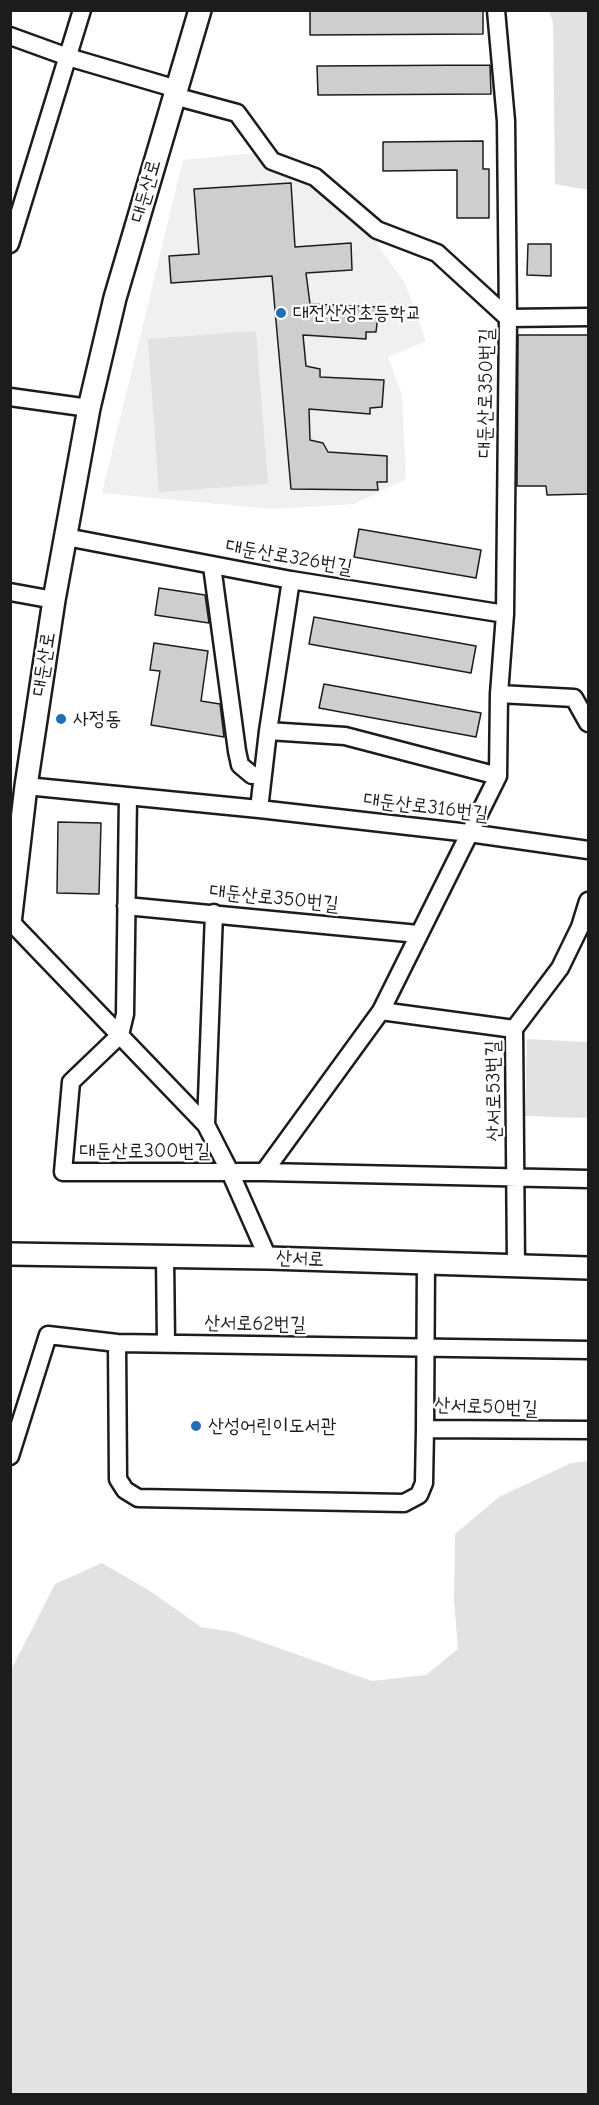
<!DOCTYPE html>
<meta charset="utf-8">
<style>
body{margin:0}
#map{position:relative;width:599px;height:2105px;overflow:hidden;background:#fff;font-family:"Comic Neue",sans-serif}
canvas{display:block}
.frame{position:absolute;inset:0;border:12px solid #1c1c1c;pointer-events:none}
</style>
<div id="map">
<canvas width="599" height="2105"></canvas>
<div class="frame"></div>
</div>
<script>
const c = document.querySelector('canvas').getContext('2d');
c.lineJoin = 'round';
function fillPath(path, color) { c.fillStyle = color; c.fill(path, 'evenodd'); }
const toPath = rows => new Path2D(rows.map(r => 'M' + r).join(''));
function strokePath(path, color, width, dash) { c.strokeStyle = color; c.lineWidth = width; c.lineCap = dash ? 'butt' : 'round'; c.setLineDash(dash || []); c.stroke(path); }
function drawText(font, color, halo, rows, align = 'center') {
  c.font = font + ' "Comic Neue","Poor Story",sans-serif'; c.lineWidth = 4.5; c.setLineDash([]); c.textBaseline = 'middle'; c.strokeStyle = halo; c.fillStyle = color; for (const [text, x, y, turn = 0] of rows) {
    c.save(); c.translate(x, y); c.rotate((+turn || 0) * Math.PI / 180); c.textAlign = isNaN(turn) ? turn : align; if (halo) c.strokeText(text, 0, 0); c.fillText(text, 0, 0); c.restore();
  }
}
fillPath(toPath([
 [256,153,312,181,367,229,406,285,426,341,388,357,402,395,406,479,354,504,272,509,102,493,183,160]
]), '#f0f0f0');
fillPath(toPath([
 [549,11,588,11,588,190,555,184,553,22],
 [256,331,268,484,159,492,148,339],
 [527,1039,588,1042,588,1118,525,1116],
 [588,1461,588,2094,11,2094,11,1670,55,1584,102,1563,150,1591,201,1627,233,1632,372,1681,426,1675,458,1649,454,1600,455,1534,499,1497,571,1463]
]), '#e2e2e2');
const building = toPath([
 [310,10,483,10,483,34,310,35,310,10],
 [490,65,491,94,318,95,317,66,490,65],
 [483,141,483,169,489,169,489,218,457,218,457,170,383,171,383,142,483,141],
 [291,183,295,247,351,243,352,270,306,273,310,304,379,307,376,332,366,332,366,339,303,335,306,366,320,369,320,377,384,380,382,407,370,408,370,414,309,409,310,440,323,443,328,452,387,456,387,482,377,482,378,490,291,489,272,276,171,283,169,256,199,254,194,189,291,183],
 [528,244,551,244,551,276,527,275,528,244],
 [518,335,588,335,588,494,547,495,546,486,517,486,518,335],
 [359,529,481,550,476,578,354,557,359,529],
 [159,588,205,595,209,623,155,615,159,588],
 [314,617,476,646,471,673,309,644,314,617],
 [154,643,208,651,201,701,220,704,224,737,151,725,160,671,150,670,154,643],
 [324,684,481,713,476,737,319,708,324,684],
 [58,822,101,823,99,894,57,893,58,822]
]);
fillPath(building, '#cecece');
strokePath(building, '#1c1c1c', 1.5);
const minor = toPath([
 [10,36,68,57,177,89],
 [174,96,237,113,272,161,315,177,377,230,437,253,508,318,588,317],
 [10,244,82,10],
 [10,397,89,408],
 [66,537,291,580,505,614],
 [212,566,237,751,240,765,252,775],
 [10,592,54,600],
 [499,694,574,698,588,723],
 [268,731,345,736,498,776],
 [26,786,259,809,469,833,588,850],
 [128,796,125,1014,120,1035,71,1082,63,1172,264,1172,588,1179],
 [259,809,268,731,291,580],
 [126,906,418,934],
 [11,922,206,1125,230,1172,268,1258],
 [381,1011,514,1029],
 [206,1125,214,913],
 [264,1172,381,1011,498,776,499,694,505,614,508,318,506,121,496,10],
 [165,1257,166,1343],
 [426,1263,425,1429,588,1430],
 [516,1266,514,1029,560,968,580,927,588,901],
 [117,1343,118,1479,125,1490,138,1498,404,1503,419,1495,424,1483,425,1429],
 [10,1456,48,1335,117,1343,588,1350]
]);
const major = toPath([
 [10,923,26,786,54,600,89,408,115,298,200,10],
 [10,1254,268,1258,588,1268]
]);
strokePath(minor, '#1c1c1c', 21);
strokePath(major, '#1c1c1c', 26);
strokePath(minor, '#fff', 16);
strokePath(major, '#fff', 21);
for (const [x, y, r, color] of [
 [281,313,6,"#1f6fb2"],
 [61,719,6,"#1f6fb2"],
 [196,1426,6,"#1f6fb2"]
]) { const dot = new Path2D(); dot.arc(x, y, r, 0, 2 * Math.PI); c.fillStyle = color; c.fill(dot); strokePath(dot, '#fff', 2); }
drawText('20px', '#1c1c1c', '#fff', [
 ["대둔산로",146,191,-74],
 ["대둔산로350번길",486,393,-89],
 ["대둔산로326번길",289,557,10],
 ["대둔산로",44,664,-81],
 ["대둔산로316번길",426,807,7],
 ["대둔산로350번길",274,898,6],
 ["산서로53번길",494,1091,-91],
 ["대둔산로300번길",145,1151],
 ["산서로",300,1259,2],
 ["산서로62번길",255,1324,1],
 ["산서로50번길",486,1407,2]
]);
drawText('20px', '#1c1c1c', '#fff', [
 ["대전산성초등학교",293,313],
 ["사정동",73,719],
 ["산성어린이도서관",208,1426]
], 'left');
</script>
